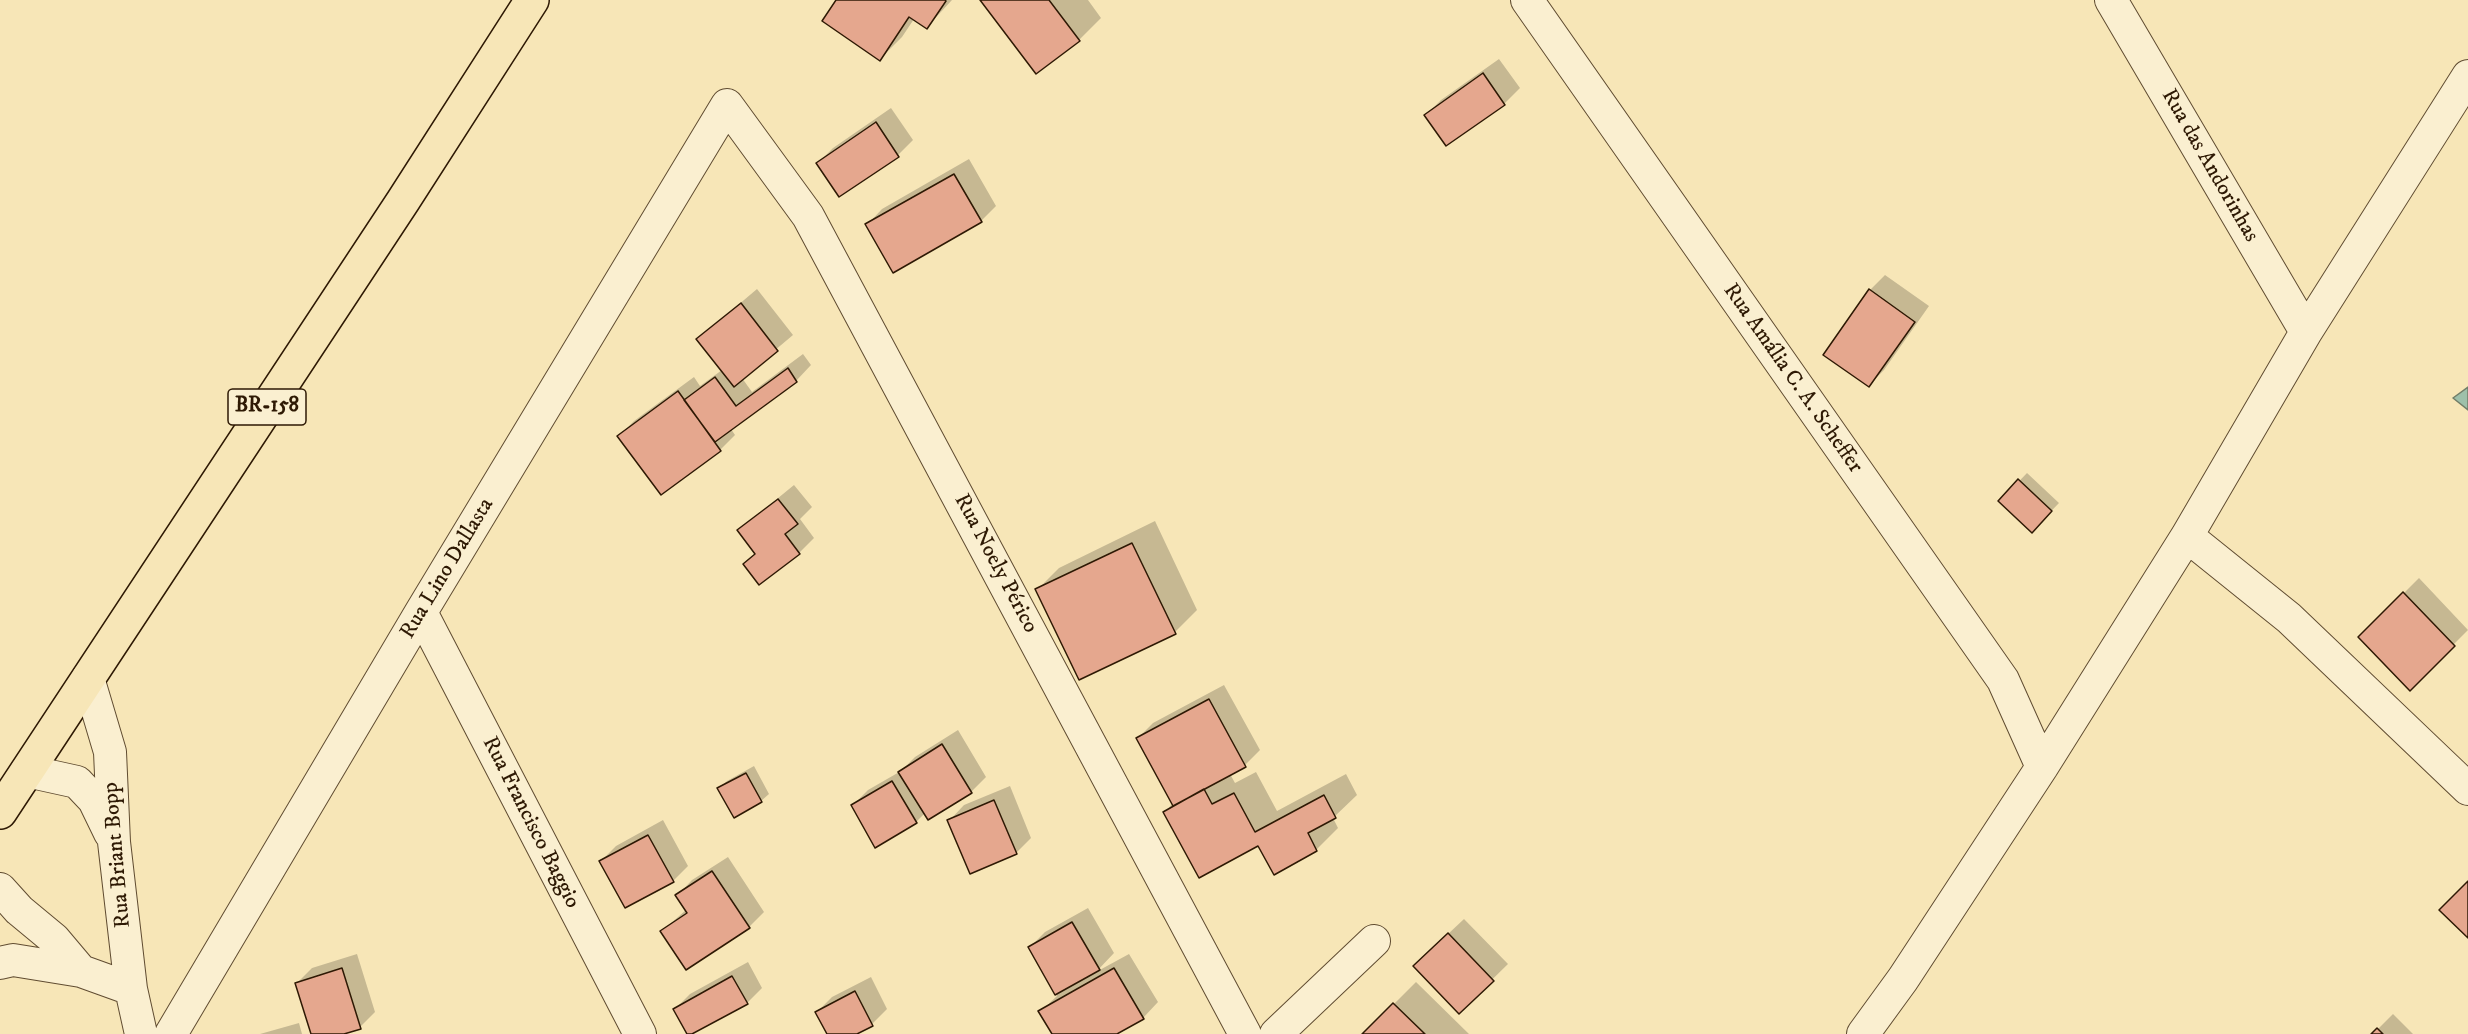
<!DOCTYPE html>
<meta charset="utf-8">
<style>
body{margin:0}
canvas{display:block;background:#f7e6b7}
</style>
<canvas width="2468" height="1034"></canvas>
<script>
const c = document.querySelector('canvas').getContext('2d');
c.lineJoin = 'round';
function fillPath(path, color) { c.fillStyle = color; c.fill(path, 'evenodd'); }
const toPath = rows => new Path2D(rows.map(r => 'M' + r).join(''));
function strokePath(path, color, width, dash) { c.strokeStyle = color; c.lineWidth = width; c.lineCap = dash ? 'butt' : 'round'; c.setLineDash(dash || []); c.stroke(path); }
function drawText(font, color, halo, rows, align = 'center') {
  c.font = font + ' "IM FELL DW Pica",serif'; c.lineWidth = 5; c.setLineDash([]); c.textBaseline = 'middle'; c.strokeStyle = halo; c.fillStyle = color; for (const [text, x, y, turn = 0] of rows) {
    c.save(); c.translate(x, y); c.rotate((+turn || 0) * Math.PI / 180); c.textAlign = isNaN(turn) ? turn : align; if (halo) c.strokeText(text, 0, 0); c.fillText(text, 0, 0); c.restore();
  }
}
const water = toPath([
 [2468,387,2468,410,2453,398,2468,387]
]);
fillPath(water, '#9ec0aa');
strokePath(water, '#717d68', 1.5);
fillPath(toPath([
 [838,0,952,0,927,27,914,19,902,37,880,59],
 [982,0,1088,0,1101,18,1079,40],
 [1499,59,1520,88,1504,104,1446,144,1426,115,1441,100],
 [891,108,913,140,898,155,840,195,818,163,833,148],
 [969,159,996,206,981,221,867,225,882,209],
 [1885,275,1929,306,1884,370,1869,385,1825,354,1870,290],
 [757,289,793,335,742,378,752,392,803,354,811,365,796,381,731,429,735,435,720,450,661,493,619,436,634,421,694,377,700,386,722,370,698,339],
 [2027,473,2059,503,2032,531,2000,501],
 [794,485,812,507,800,519,814,538,799,553,745,564,756,553,739,530],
 [1155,521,1197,610,1175,632,1037,590,1059,568],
 [2419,578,2468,630,2410,688,2360,637],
 [1224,685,1260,750,1245,765,1230,774,1235,783,1256,772,1277,811,1346,774,1357,795,1333,818,1338,828,1316,850,1259,844,1165,812,1173,803,1138,738,1153,723],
 [958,730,986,777,971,792,929,818,925,813,916,822,853,805,868,790,901,771,915,757],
 [754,766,769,794,761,801,719,788,727,781],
 [1010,786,1031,838,1016,853,949,821,964,805],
 [663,820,688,866,673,881,601,861,616,846],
 [728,857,764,912,749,927,662,931,686,910,677,896,692,880],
 [1088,908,1114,953,1096,972,1129,954,1158,1002,1143,1018,1115,1034,1054,1034,1040,1012,1057,996,1030,947,1045,932],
 [1464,919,1508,964,1459,1012,1430,951],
 [357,954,375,1012,360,1027,339,1034,313,1034,297,983,312,968],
 [748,962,762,988,747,1003,689,1034,675,1009,690,994],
 [871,977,887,1009,872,1024,853,1034,828,1034,817,1012,832,997],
 [1416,982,1469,1034,1364,1034],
 [2393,1014,2413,1034,2373,1034],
 [299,1023,302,1034,259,1034,260,1034]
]), '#0003');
const building = toPath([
 [836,0,945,0,946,1,927,29,909,17,880,61,822,21,836,0],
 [980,0,1049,0,1080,41,1036,74,980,0],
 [1483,73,1505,105,1446,146,1424,115,1483,73],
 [876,122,899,157,839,197,816,163,876,122],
 [954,174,982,222,893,273,865,224,954,174],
 [1869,289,1915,322,1869,387,1823,355,1869,289],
 [741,303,778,351,734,387,696,339,741,303],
 [788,368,797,382,715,442,684,400,715,377,736,406,788,368],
 [678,391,721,451,661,495,617,436,678,391],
 [2018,479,2052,511,2032,533,1998,501,2018,479],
 [778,499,798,524,785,534,800,554,759,585,743,564,755,554,737,530,778,499],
 [1132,543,1176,634,1079,680,1035,589,1132,543],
 [2403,592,2455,646,2410,691,2358,637,2403,592],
 [1209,699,1246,767,1173,806,1136,738,1209,699],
 [942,744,972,793,928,820,898,772,942,744],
 [746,773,762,802,734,818,717,788,746,773],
 [892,781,917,823,875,848,851,805,892,781],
 [1204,789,1212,804,1234,793,1255,832,1324,795,1336,818,1308,833,1317,851,1274,875,1258,846,1199,878,1163,812,1204,789],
 [994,800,1017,854,970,874,947,820,994,800],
 [648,835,674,882,625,908,599,861,648,835],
 [712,871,750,928,686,970,660,931,687,913,675,895,712,871],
 [2468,881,2468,938,2439,910,2468,881],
 [1072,922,1100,970,1055,995,1028,947,1072,922],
 [1448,933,1494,981,1459,1014,1413,966,1448,933],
 [342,968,361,1029,344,1034,311,1034,295,983,342,968],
 [1114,968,1144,1019,1117,1034,1052,1034,1038,1011,1114,968],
 [732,976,748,1004,692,1034,687,1034,673,1009,732,976],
 [855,991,873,1026,857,1034,827,1034,815,1012,855,991],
 [1393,1003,1425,1034,1362,1034,1393,1003],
 [2377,1028,2383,1034,2371,1034,2377,1028]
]);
fillPath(building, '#e5a78e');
strokePath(building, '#2e1904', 1.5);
const minor = toPath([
 [1527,0,2003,680,2042,767],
 [2111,0,2306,332],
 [2187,536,2289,618,2468,789],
 [421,612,640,1034],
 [88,678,110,752,114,842,131,989,141,1034],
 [27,771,77,782,94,800,110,833],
 [0,889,19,910,54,939,81,971],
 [0,963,13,960,81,971,131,989],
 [171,1034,421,612,727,105,808,216,1245,1034],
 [1276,1034,1374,941],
 [1863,1034,1903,979,2042,767,2187,536,2306,332,2468,76]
]);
const trunk = toPath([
 [0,812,403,201,532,0]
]);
strokePath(minor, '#604c31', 34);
strokePath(trunk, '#2e1904', 36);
strokePath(minor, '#faefd0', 32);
strokePath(trunk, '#f7e6b7', 33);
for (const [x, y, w] of [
 [267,407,78]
]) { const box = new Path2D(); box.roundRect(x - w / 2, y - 18, w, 36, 4.5); c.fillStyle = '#faefd0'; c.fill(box); strokePath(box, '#2e1904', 1.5); }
drawText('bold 21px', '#2e1904', null, [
 ["BR-158",267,407]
]);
drawText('22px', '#2e1904', '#faefd0', [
 ["Rua das Andorinhas",2209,166,60],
 ["Rua Amália C. A. Scheffer",1792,379,55],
 ["Rua Noely Périco",995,564,62],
 ["Rua Lino Dallasta",448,569,-59],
 ["Rua Francisco Baggio",530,823,63],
 ["Rua Briant Bopp",118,855,-95]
]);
</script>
